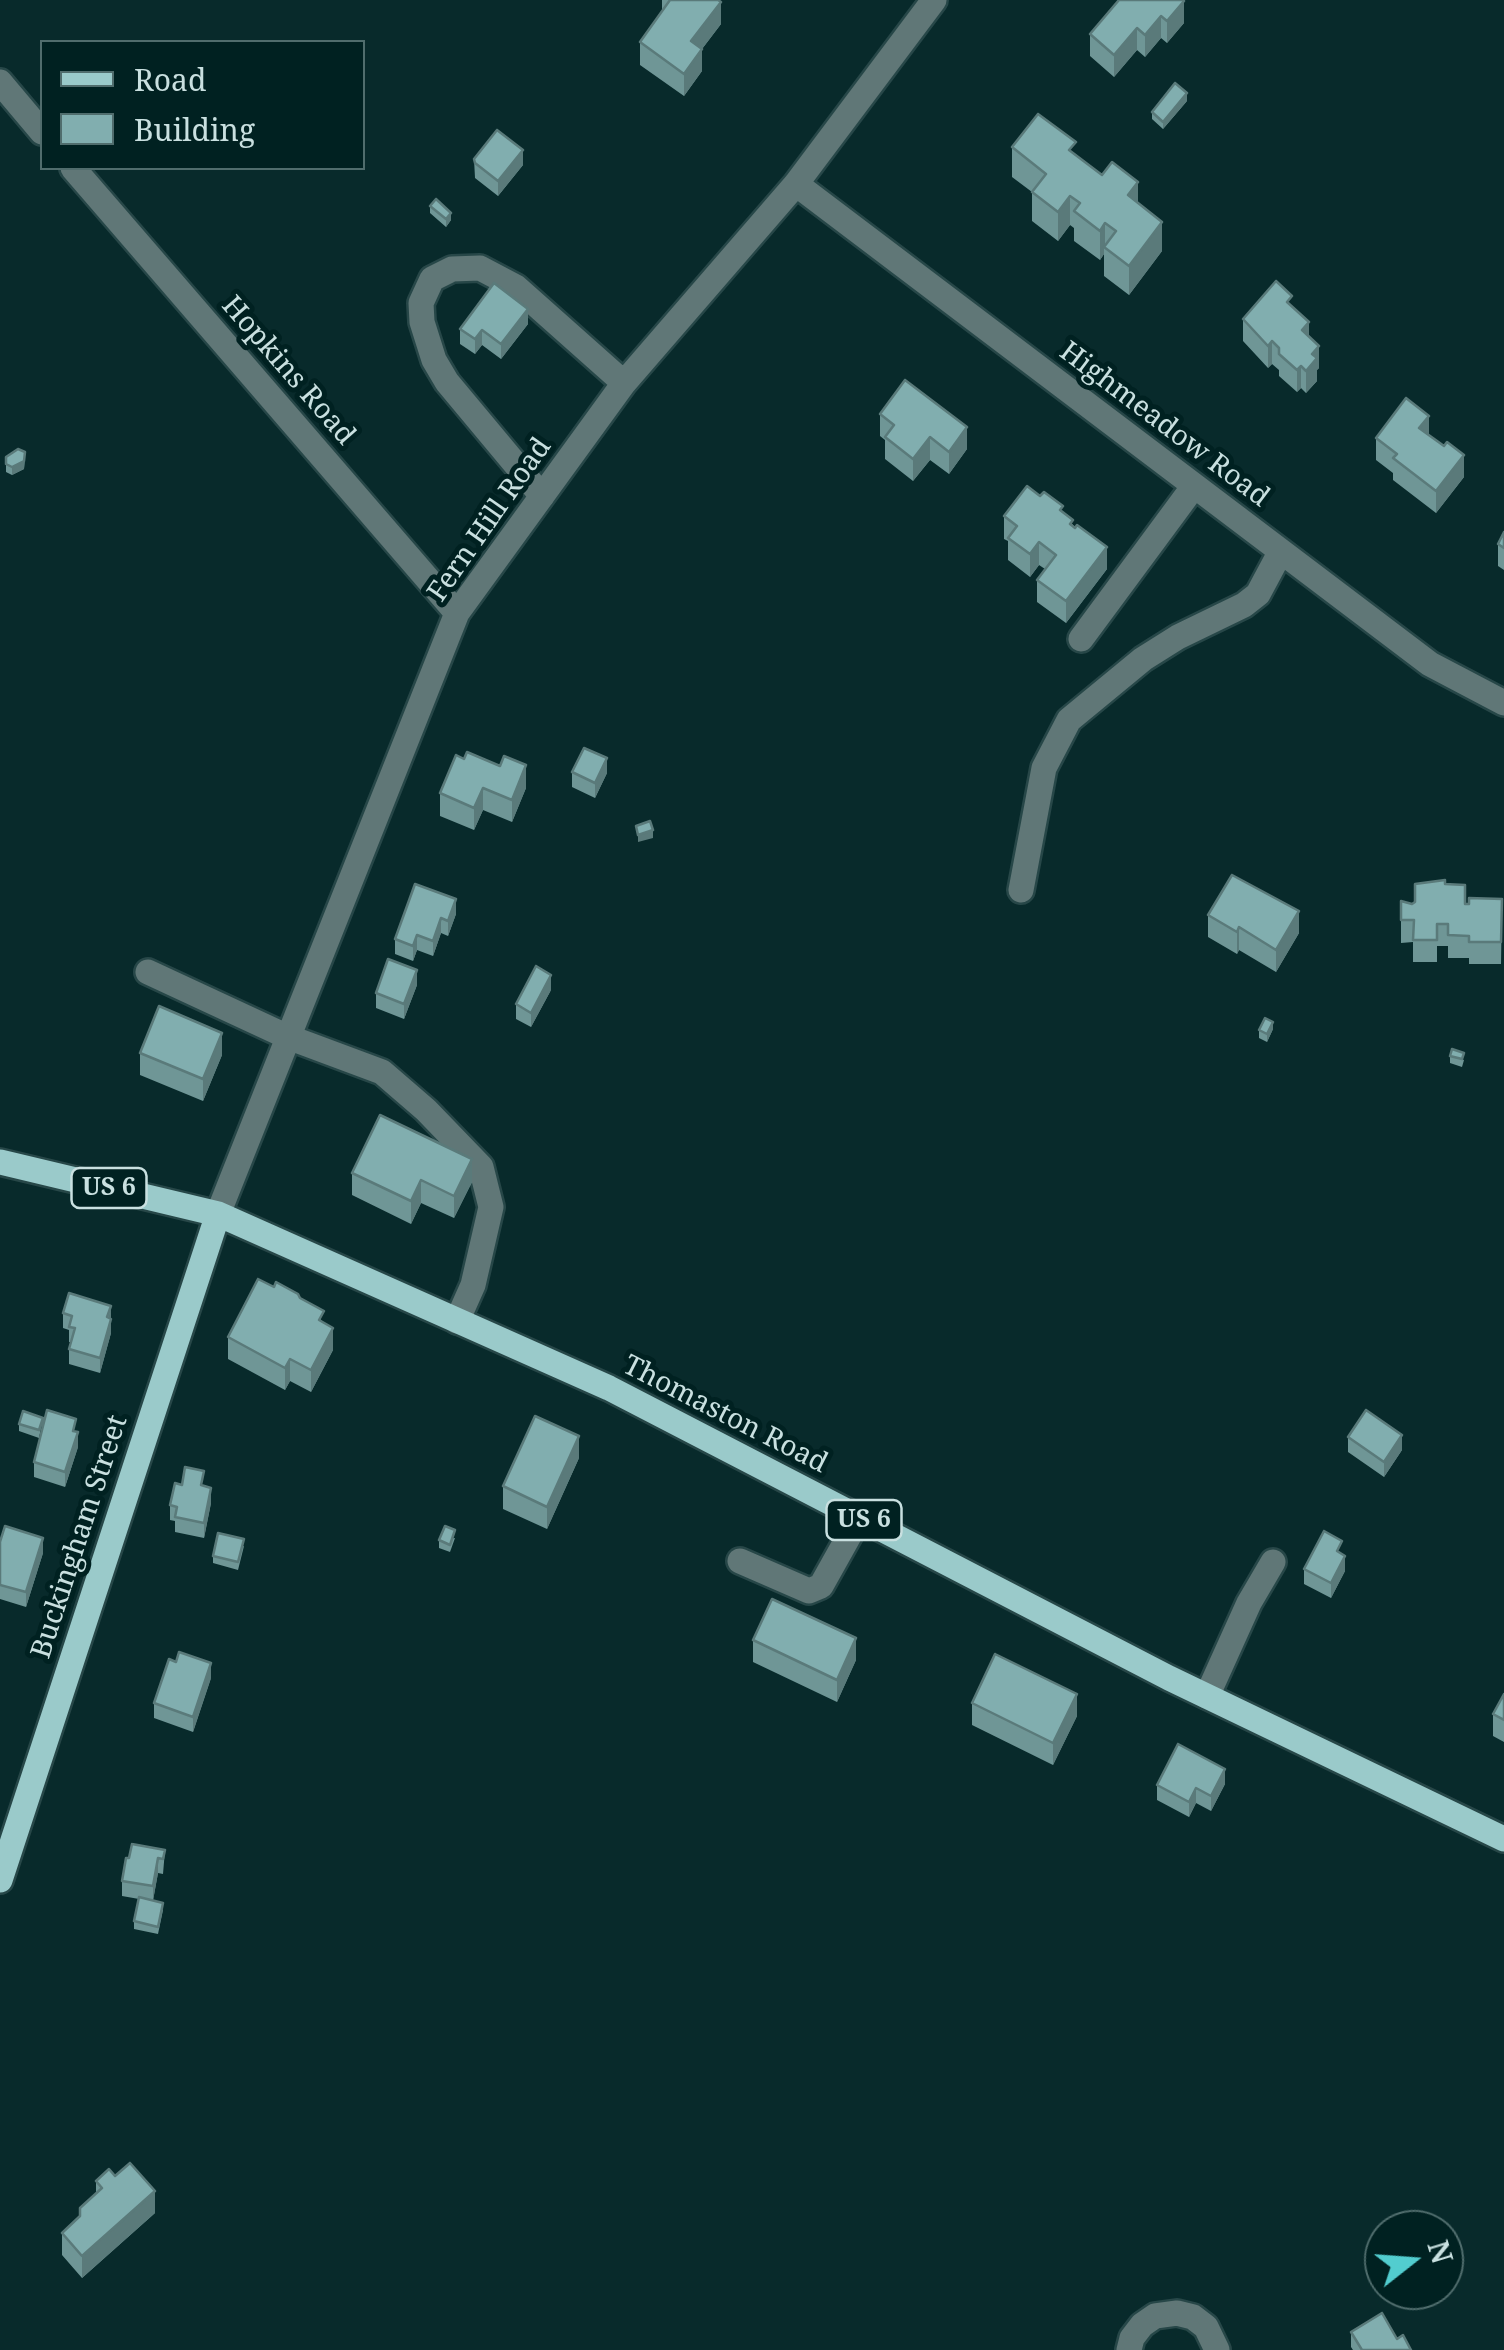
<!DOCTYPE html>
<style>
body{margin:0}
#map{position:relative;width:1504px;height:2350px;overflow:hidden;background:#082a2b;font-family:"Noto Serif",serif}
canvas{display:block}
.legend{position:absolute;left:40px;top:40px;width:325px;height:130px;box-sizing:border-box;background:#002121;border:2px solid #506d6d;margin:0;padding:12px 18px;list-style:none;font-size:30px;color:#c9e0e0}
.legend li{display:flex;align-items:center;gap:20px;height:50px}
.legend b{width:50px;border:2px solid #506d6d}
.north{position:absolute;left:1364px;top:2210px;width:100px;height:100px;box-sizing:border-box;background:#002121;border:2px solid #506d6d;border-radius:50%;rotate:73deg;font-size:28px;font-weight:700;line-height:40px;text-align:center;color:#c9e0e0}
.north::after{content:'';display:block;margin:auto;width:35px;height:45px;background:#52cdcf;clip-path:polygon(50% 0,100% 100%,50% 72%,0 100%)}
</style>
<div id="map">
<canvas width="1504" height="2350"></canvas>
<ul class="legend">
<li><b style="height:12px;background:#9acaca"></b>Road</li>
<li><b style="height:28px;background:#81aeaf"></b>Building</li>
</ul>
<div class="north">N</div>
</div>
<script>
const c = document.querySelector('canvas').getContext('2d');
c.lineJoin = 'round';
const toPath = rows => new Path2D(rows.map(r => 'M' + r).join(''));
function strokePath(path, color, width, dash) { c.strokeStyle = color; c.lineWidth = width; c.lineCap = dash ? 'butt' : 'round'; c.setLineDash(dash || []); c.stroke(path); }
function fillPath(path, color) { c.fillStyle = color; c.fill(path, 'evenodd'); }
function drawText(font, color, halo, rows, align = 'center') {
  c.font = font + ' "Noto Serif",serif'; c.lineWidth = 10; c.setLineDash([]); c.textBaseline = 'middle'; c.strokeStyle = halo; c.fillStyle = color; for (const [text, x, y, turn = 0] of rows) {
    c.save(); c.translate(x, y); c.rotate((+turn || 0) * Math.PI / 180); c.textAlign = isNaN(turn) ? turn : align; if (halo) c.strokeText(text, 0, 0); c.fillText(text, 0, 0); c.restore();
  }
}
const minor = toPath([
 [0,82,42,132],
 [73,168,457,613],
 [796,184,1430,664,1504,703],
 [542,496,447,382,434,360,422,322,421,303,432,279,452,269,480,268,516,287,624,383],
 [1081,639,1194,486],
 [1021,890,1044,768,1069,720,1143,659,1178,637,1244,605,1258,594,1281,551],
 [148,972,288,1037,382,1072,426,1110,481,1167,491,1207,473,1285,457,1321],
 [218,1214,457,613,624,383,796,184,934,0],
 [740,1561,809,1591,821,1586,859,1518],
 [1207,1696,1249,1603,1273,1562],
 [1129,2350,1132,2338,1142,2325,1155,2316,1177,2313,1193,2317,1206,2327,1217,2350]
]);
const major = toPath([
 [0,1162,218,1214,609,1388,1169,1678,1504,1839],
 [0,1880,218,1214]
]);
strokePath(minor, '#274748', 30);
strokePath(major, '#274748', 30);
strokePath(minor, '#607777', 25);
strokePath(major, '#9acaca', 25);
fillPath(toPath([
 [662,0,718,0,721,24,702,49,702,71,684,96,640,65,640,42,662,11],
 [1119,0,1184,23,1167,43,1161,38,1145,57,1137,50,1114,77,1090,56,1090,34],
 [1187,101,1163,129,1152,119,1152,112],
 [1012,147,1076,155,1138,203,1162,251,1129,295,1104,276,1104,254,1100,260,1074,241,1074,228,1070,225,1058,241,1032,221,1032,192,1012,177],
 [474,159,523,165,498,196,475,178],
 [430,206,451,220,446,227,430,213],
 [1292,307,1309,336,1319,368,1317,370,1317,381,1306,393,1301,388,1297,392,1279,376,1279,370,1272,364,1268,368,1243,341,1243,319],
 [528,324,501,359,482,345,475,354,460,344,460,329],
 [880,414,967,449,949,474,930,460,913,481,885,459,885,440,880,436],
 [1429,435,1444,446,1464,477,1436,513,1393,480,1393,473,1376,460,1376,438],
 [6,457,25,459,24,469,12,475,6,472],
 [1063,512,1107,569,1066,623,1037,602,1037,580,1045,569,1039,565,1030,577,1008,560,1008,541,1004,539,1004,516],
 [1504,532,1504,570,1498,566,1498,544],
 [456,755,526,788,512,822,483,810,474,830,440,816,440,793],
 [572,772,607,773,595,798,572,787],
 [415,884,456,914,448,936,441,933,433,956,417,950,413,961,395,954,395,939],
 [1445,884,1465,904,1502,899,1501,964,1469,964,1469,958,1448,958,1448,946,1437,946,1437,962,1413,962,1413,942,1401,943,1401,901,1412,904],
 [1208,915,1299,933,1276,972,1239,950,1237,954,1208,937],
 [417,985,404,1019,376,1008,376,993],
 [551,990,531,1027,516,1019,516,1004],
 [1273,1029,1267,1042,1259,1038,1259,1030],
 [140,1053,222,1055,203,1101,140,1075],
 [1450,1056,1464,1060,1462,1067,1450,1063],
 [352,1173,472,1182,454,1218,421,1203,411,1224,352,1195],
 [274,1287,300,1298,324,1323,333,1350,311,1392,290,1381,285,1390,228,1359,228,1337],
 [111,1306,111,1333,100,1373,69,1364,69,1349,71,1342,69,1342,69,1330,63,1328,63,1313],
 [43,1418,39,1438,19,1431,19,1424],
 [1348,1437,1402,1450,1384,1477,1348,1452],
 [78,1447,65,1487,34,1477,34,1462],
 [579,1458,547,1529,503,1509,503,1486],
 [204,1486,211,1503,204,1538,175,1532,175,1521,170,1520,170,1505],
 [455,1538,450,1552,439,1548,439,1540],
 [0,1542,43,1553,26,1607,0,1599],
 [244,1546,238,1570,213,1563,213,1556],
 [1342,1555,1345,1571,1331,1598,1304,1584,1304,1569],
 [753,1640,856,1660,837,1702,753,1662],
 [211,1678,193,1732,154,1718,154,1703],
 [1504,1694,1504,1742,1493,1736,1493,1714],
 [972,1703,1077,1716,1053,1765,972,1725],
 [1225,1784,1211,1811,1196,1803,1189,1817,1157,1800,1157,1785],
 [165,1850,163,1874,158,1873,153,1900,163,1910,158,1934,134,1929,134,1921,139,1899,122,1896,122,1881,129,1858],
 [115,2176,155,2213,82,2278,62,2255,62,2233,80,2217,96,2194,96,2181],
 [1351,2332,1397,2339,1411,2350,1353,2350,1351,2347]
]), '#6f9696');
fillPath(toPath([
 [1184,1,1184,23,1167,43,1167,21],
 [721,2,721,24,702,49,702,71,684,96,684,74,691,41],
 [1161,16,1161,38,1145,57,1145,35],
 [1137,28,1137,50,1114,77,1114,55],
 [1187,93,1187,101,1163,129,1163,122],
 [523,150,523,165,498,196,498,181],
 [1138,182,1138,211,1128,195],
 [1070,196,1070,225,1058,241,1058,212],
 [451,213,451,220,446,227,446,219],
 [1162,222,1162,251,1129,295,1129,266],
 [1105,223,1105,248,1104,247,1104,254,1100,260,1100,231],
 [528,309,528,324,501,359,501,344],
 [1309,322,1309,344,1302,330],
 [482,330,482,345,475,354,475,339],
 [1272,341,1272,364,1268,368,1268,346],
 [1319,346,1319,368,1317,370,1317,381,1306,393,1306,371,1312,354],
 [1301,366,1301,388,1297,392,1297,370],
 [1429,416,1429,438,1419,428],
 [967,427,967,449,949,474,949,452],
 [930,437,930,460,913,481,913,459],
 [25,452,24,469,12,475,12,467],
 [1464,455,1464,477,1436,513,1436,491],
 [1039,542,1039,565,1030,577,1030,554],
 [1107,547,1107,569,1066,623,1066,601],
 [607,758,607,773,595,798,595,783],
 [526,765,526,788,512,822,512,800],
 [483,788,483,810,474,830,474,808],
 [653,830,653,838,638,842,638,835],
 [456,899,456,914,448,936,448,921],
 [1299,911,1299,933,1276,972,1276,950],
 [441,918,441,933,433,956,433,941],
 [1239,927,1239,950,1237,954,1237,932],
 [417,935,417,950,413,961,413,946],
 [417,970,417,985,404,1019,404,1004],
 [551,975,551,990,531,1027,531,1013],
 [1273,1022,1273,1029,1267,1042,1267,1034],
 [222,1033,222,1055,203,1101,203,1079],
 [472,1159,472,1182,454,1218,454,1196],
 [421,1180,421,1203,411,1224,411,1201],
 [111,1306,111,1333,100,1373,100,1358],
 [333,1328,333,1350,311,1392,311,1370],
 [290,1359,290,1381,285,1390,285,1368],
 [78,1432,78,1447,65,1487,65,1472],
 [1402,1435,1402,1450,1384,1477,1384,1462],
 [579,1436,579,1458,547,1529,547,1507],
 [211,1488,211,1503,204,1538,204,1523],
 [43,1538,43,1553,26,1607,26,1592],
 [1345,1556,1345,1571,1331,1598,1331,1583],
 [856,1638,856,1660,837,1702,837,1680],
 [211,1663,211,1678,193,1732,193,1717],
 [1077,1694,1077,1716,1053,1765,1053,1743],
 [1225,1769,1225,1784,1211,1811,1211,1796],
 [1196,1788,1196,1803,1189,1817,1189,1802],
 [158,1858,158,1873,153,1901,153,1886],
 [155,2191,155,2213,82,2278,82,2256]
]), '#5a7a7a');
const building = toPath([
 [670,0,718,0,721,2,691,41,702,49,684,74,640,42,670,0],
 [1119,0,1183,0,1184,1,1167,21,1161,16,1145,35,1137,28,1114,55,1090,34,1119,0],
 [1175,83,1187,93,1163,122,1152,112,1175,83],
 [1038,114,1076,142,1069,150,1102,175,1112,162,1138,182,1128,195,1162,222,1129,266,1104,247,1116,231,1105,223,1100,231,1074,211,1080,203,1070,196,1058,212,1032,192,1046,174,1012,147,1038,114],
 [497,130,523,150,498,181,475,163,474,159,497,130],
 [436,199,451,213,446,219,430,206,436,199],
 [1276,281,1292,296,1287,302,1309,322,1302,330,1319,346,1312,354,1317,358,1306,371,1301,366,1297,370,1279,354,1279,348,1272,341,1268,346,1243,319,1276,281],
 [494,283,528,309,501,344,482,330,475,339,460,329,494,283],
 [905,380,967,427,949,452,930,437,913,459,885,437,894,425,880,414,905,380],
 [1406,398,1429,416,1419,428,1444,446,1447,442,1464,455,1436,491,1393,458,1397,454,1376,438,1406,398],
 [18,449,25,452,24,461,12,467,6,464,6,457,18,449],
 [1027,486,1040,496,1044,492,1063,506,1060,510,1073,520,1070,524,1075,528,1077,525,1107,547,1066,601,1037,580,1056,555,1039,542,1030,554,1008,538,1017,526,1004,516,1027,486],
 [1504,532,1504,548,1498,544,1504,532],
 [584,748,607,758,595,783,572,772,584,748],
 [467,752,500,766,504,756,526,765,512,800,483,788,474,808,440,793,456,755,464,759,467,752],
 [650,821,653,830,638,835,636,826,650,821],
 [1232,875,1299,911,1276,950,1239,927,1237,932,1208,915,1232,875],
 [1445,880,1445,884,1465,885,1465,904,1469,904,1469,898,1502,899,1501,942,1469,942,1469,936,1448,935,1448,924,1437,924,1437,940,1413,940,1414,920,1401,920,1401,901,1412,904,1415,902,1415,884,1445,880],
 [415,884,456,899,448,921,441,918,433,941,417,935,413,946,395,939,415,884],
 [388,959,417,970,404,1004,376,993,388,959],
 [536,966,551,975,531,1013,516,1004,536,966],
 [159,1006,222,1033,203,1079,140,1053,159,1006],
 [1265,1018,1273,1022,1267,1034,1259,1030,1265,1018],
 [1452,1049,1464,1053,1462,1059,1450,1056,1452,1049],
 [380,1115,472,1159,454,1196,421,1180,411,1201,352,1173,380,1115],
 [258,1279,274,1287,276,1282,298,1294,300,1298,324,1311,319,1320,333,1328,311,1370,290,1359,285,1368,228,1337,258,1279],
 [69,1293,111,1306,107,1317,111,1319,100,1358,69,1349,75,1328,69,1327,72,1316,63,1313,69,1293],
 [47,1410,76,1419,73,1431,78,1432,65,1472,34,1462,47,1410],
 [1366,1410,1402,1435,1384,1462,1348,1437,1366,1410],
 [23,1411,43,1418,39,1430,19,1424,23,1411],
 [535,1416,579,1436,547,1507,503,1486,535,1416],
 [185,1467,204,1471,201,1485,211,1488,204,1523,175,1517,177,1507,170,1505,175,1483,182,1485,185,1467],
 [5,1526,43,1538,26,1592,0,1585,0,1542,5,1526],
 [445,1526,455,1530,450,1545,439,1540,445,1526],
 [1324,1531,1342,1541,1337,1551,1345,1556,1331,1583,1304,1569,1324,1531],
 [218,1533,244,1539,238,1562,213,1556,218,1533],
 [772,1599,856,1638,837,1680,753,1640,772,1599],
 [179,1652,211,1663,193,1717,154,1703,169,1659,176,1662,179,1652],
 [995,1654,1077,1694,1053,1743,972,1703,995,1654],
 [1504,1694,1504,1720,1493,1714,1504,1694],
 [1178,1744,1225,1769,1211,1796,1196,1788,1189,1802,1157,1785,1178,1744],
 [132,1844,165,1850,163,1859,158,1858,153,1886,122,1881,126,1858,129,1858,132,1844],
 [139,1897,163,1903,158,1927,134,1921,139,1897],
 [130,2163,155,2191,82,2256,62,2233,80,2216,80,2208,102,2188,96,2181,109,2169,115,2176,130,2163],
 [1382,2313,1397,2339,1403,2335,1411,2350,1362,2350,1351,2332,1382,2313]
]);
fillPath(building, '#81aeaf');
strokePath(building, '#5a7a7a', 2.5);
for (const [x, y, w] of [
 [109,1188,75],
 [864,1520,75]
]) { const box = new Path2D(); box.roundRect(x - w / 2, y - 20, w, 40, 8); c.fillStyle = '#002121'; c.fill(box); strokePath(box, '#c9e0e0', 2.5); }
drawText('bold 25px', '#c9e0e0', null, [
 ["US 6",109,1188],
 ["US 6",864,1520]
]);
drawText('28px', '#c9e0e0', '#002121', [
 ["Hopkins Road",288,371,49],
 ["Highmeadow Road",1164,425,37],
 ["Fern Hill Road",490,520,-55],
 ["Thomaston Road",725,1415,27],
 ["Buckingham Street",80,1537,-72]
]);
</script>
